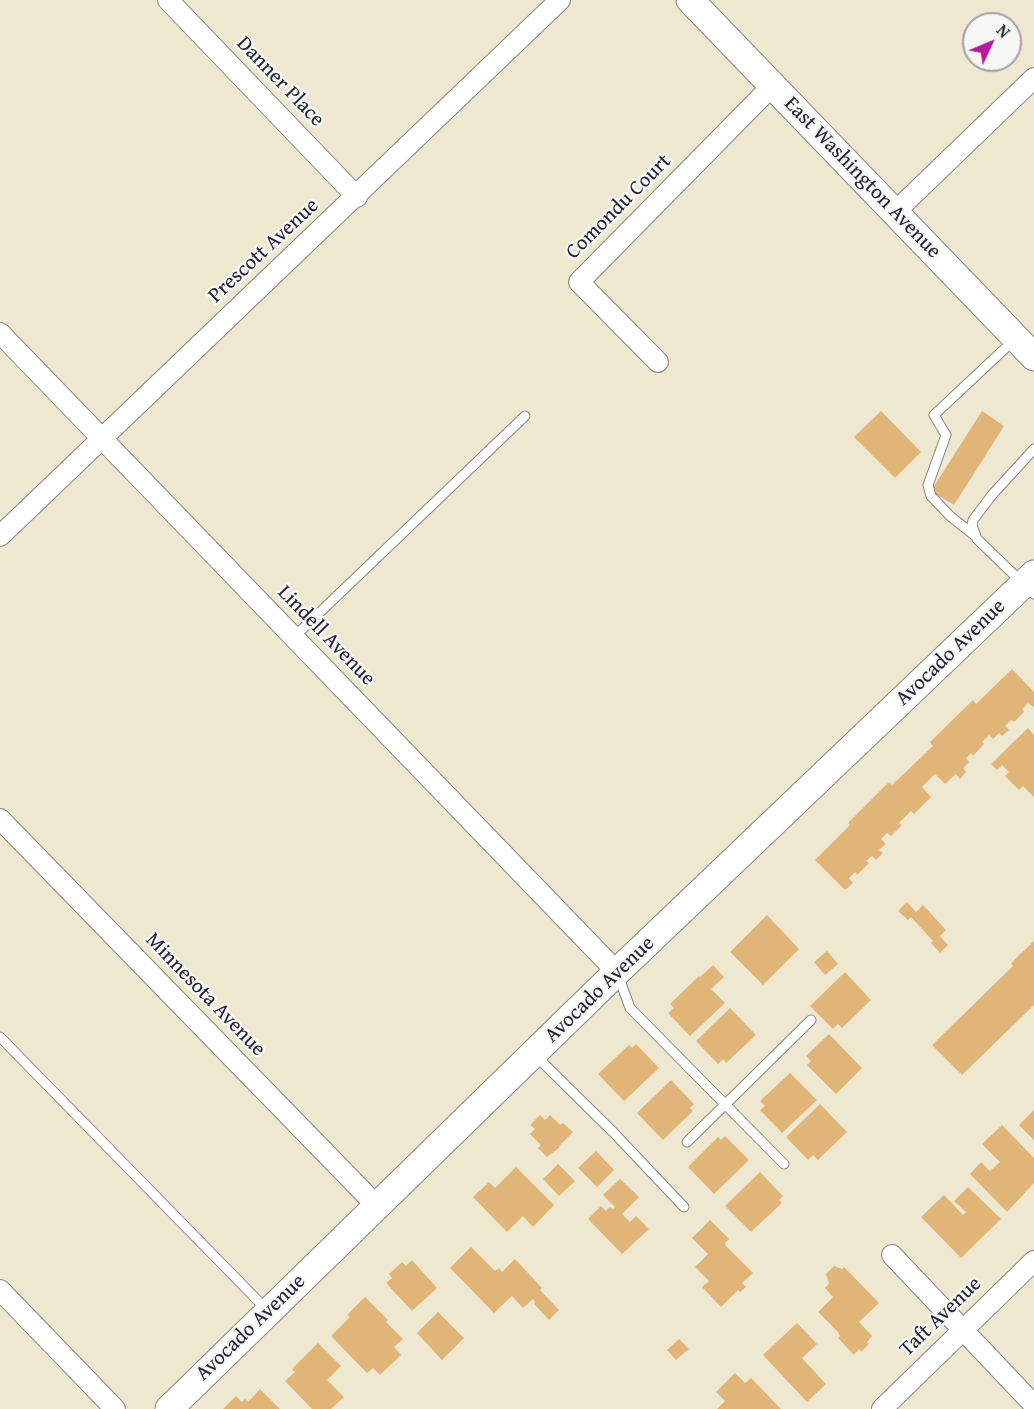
<!DOCTYPE html>
<style>
body{margin:0}
#map{position:relative;width:1034px;height:1409px;overflow:hidden;background:#efe8d1;font-family:"Gentium Book Plus",serif}
canvas{display:block}
.north{position:absolute;left:962px;top:12px;width:60px;height:60px;box-sizing:border-box;background:#f6f6f2;border:2px solid #a1a1a9;border-radius:50%;rotate:46deg;font-size:16px;font-weight:700;line-height:24px;text-align:center;color:#22223b}
.north::after{content:'';display:block;margin:auto;width:21px;height:27px;background:#b5179e;clip-path:polygon(50% 0,100% 100%,50% 72%,0 100%)}
</style>
<div id="map">
<canvas width="1034" height="1409"></canvas>
<div class="north">N</div>
</div>
<script>
const c = document.querySelector('canvas').getContext('2d');
c.lineJoin = 'round';
function fillPath(path, color) { c.fillStyle = color; c.fill(path, 'evenodd'); }
const toPath = rows => new Path2D(rows.map(r => 'M' + r).join(''));
function strokePath(path, color, width, dash) { c.strokeStyle = color; c.lineWidth = width; c.lineCap = dash ? 'butt' : 'round'; c.setLineDash(dash || []); c.stroke(path); }
function drawText(font, color, halo, rows, align = 'center') {
  c.font = font + ' "Gentium Book Plus",serif'; c.lineWidth = 5; c.setLineDash([]); c.textBaseline = 'middle'; c.strokeStyle = halo; c.fillStyle = color; for (const [text, x, y, turn = 0] of rows) {
    c.save(); c.translate(x, y); c.rotate((+turn || 0) * Math.PI / 180); c.textAlign = isNaN(turn) ? turn : align; if (halo) c.strokeText(text, 0, 0); c.fillText(text, 0, 0); c.restore();
  }
}
fillPath(toPath([
 [881,411,921,452,895,478,854,437],
 [982,411,1004,426,954,505,931,491],
 [1012,669,1034,692,1034,706,1033,707,1028,703,1022,709,1024,712,1014,722,1011,720,1005,726,1009,730,1002,736,999,733,993,739,989,735,982,742,984,744,973,756,971,753,966,758,969,762,963,768,966,772,960,779,956,774,945,784,935,774,922,787,931,797,914,814,911,811,899,823,902,825,891,836,887,833,881,839,886,844,879,850,883,853,876,860,872,856,866,861,869,863,857,875,855,872,849,878,853,883,845,890,815,860,850,825,848,823,889,782,892,785,933,746,930,742,973,700,976,704],
 [1028,728,1034,735,1034,797,1023,786,1019,790,1005,776,1009,772,1002,765,997,770,991,764],
 [907,902,916,912,923,905,946,930,940,936,948,945,940,953,931,943,933,941,911,917,908,920,898,911],
 [767,915,799,949,763,985,730,952],
 [1034,941,1034,1005,962,1075,932,1045,1013,966,1011,963],
 [827,951,838,964,825,975,814,962],
 [713,965,724,977,711,989,725,1003,690,1036,668,1013,674,1008,670,1004,699,976,700,977],
 [845,972,871,1000,842,1028,838,1024,833,1029,810,1006],
 [730,1008,756,1035,726,1063,723,1059,718,1064,696,1041],
 [829,1034,862,1068,836,1094,807,1065,811,1061,806,1056],
 [636,1044,659,1068,624,1101,598,1074,629,1045,632,1048],
 [790,1073,817,1100,782,1133,760,1110,765,1106,760,1101],
 [671,1080,694,1104,690,1108,693,1111,663,1140,637,1113],
 [820,1104,847,1132,818,1160,813,1155,808,1160,786,1137],
 [1034,1110,1034,1140,1019,1125],
 [540,1115,545,1120,550,1115,560,1125,563,1123,573,1132,559,1146,560,1147,547,1157,538,1148,541,1145,530,1134,535,1129,530,1125],
 [1002,1125,1034,1158,1034,1183,1007,1212,970,1174,981,1162,990,1171,1000,1162,982,1144],
 [725,1136,749,1160,714,1194,688,1167,718,1137,721,1140],
 [596,1151,614,1170,597,1187,578,1168],
 [558,1164,575,1181,559,1196,543,1179],
 [516,1167,554,1205,533,1227,523,1216,507,1232,473,1197,489,1182,495,1188],
 [760,1172,783,1196,779,1200,782,1203,751,1232,725,1206],
 [620,1179,639,1197,622,1214,630,1222,636,1216,649,1229,622,1254,588,1219,601,1206,606,1211,610,1207,613,1209,615,1207,603,1195],
 [968,1187,1001,1219,961,1258,921,1217,944,1195,963,1215,966,1212,954,1201],
 [710,1220,729,1239,725,1243,726,1246,753,1273,742,1283,746,1287,740,1292,738,1290,721,1307,702,1287,709,1281,695,1267,708,1254,692,1238],
 [471,1247,495,1271,499,1268,502,1272,515,1259,542,1288,540,1290,559,1310,549,1320,534,1304,535,1302,533,1299,523,1308,512,1296,494,1313,450,1268],
 [412,1260,437,1288,412,1311,386,1283,392,1278,389,1274,402,1262,406,1266],
 [834,1266,842,1269,844,1267,879,1303,859,1322,872,1336,867,1342,869,1344,861,1352,859,1349,854,1355,838,1338,840,1336,838,1332,818,1312,833,1297,825,1288,829,1284,826,1274],
 [365,1297,388,1320,386,1322,403,1339,394,1347,401,1355,380,1375,373,1368,367,1373,331,1336,350,1317,347,1315],
 [438,1312,464,1338,442,1360,417,1333],
 [797,1323,817,1344,802,1358,826,1384,807,1402,763,1355],
 [679,1339,689,1349,676,1360,667,1350],
 [318,1343,341,1366,327,1380,344,1397,331,1409,312,1409,285,1381,295,1372,292,1369],
 [735,1373,745,1383,751,1378,781,1409,717,1409,725,1401,716,1392],
 [260,1389,280,1409,223,1409,236,1396,242,1402,245,1399,248,1402]
]), '#e1b478');
const service = toPath([
 [1034,449,992,495,973,520,972,525,977,539,1034,594],
 [974,535,950,516,931,496,928,485,946,435,934,415,1014,340],
 [294,637,525,416],
 [618,975,630,1008,784,1164],
 [0,1037,267,1310],
 [535,1055,614,1133,684,1207],
 [687,1142,811,1020]
]);
const minor = toPath([
 [168,0,357,197],
 [895,212,1034,78],
 [0,333,617,972],
 [658,362,579,282,773,85],
 [0,536,560,0],
 [0,819,376,1205],
 [892,1255,1034,1405],
 [0,1290,115,1409],
 [882,1409,1034,1261]
]);
const secondary = toPath([
 [690,0,1034,357],
 [169,1409,617,972,1034,574]
]);
strokePath(service, '#888586', 11);
strokePath(minor, '#888586', 22);
strokePath(secondary, '#888586', 29);
strokePath(service, '#fff', 9);
strokePath(minor, '#fff', 20);
strokePath(secondary, '#fff', 27);
drawText('21px', '#22223b', '#f6f6f2', [
 ["Danner Place",280,82,46],
 ["East Washington Avenue",862,178,46],
 ["Comondu Court",619,207,-45],
 ["Prescott Avenue",264,251,-43],
 ["Lindell Avenue",326,636,46],
 ["Avocado Avenue",951,653,-44],
 ["Avocado Avenue",600,990,-44],
 ["Minnesota Avenue",205,995,46],
 ["Taft Avenue",941,1317,-44],
 ["Avocado Avenue",251,1328,-44]
]);
</script>
